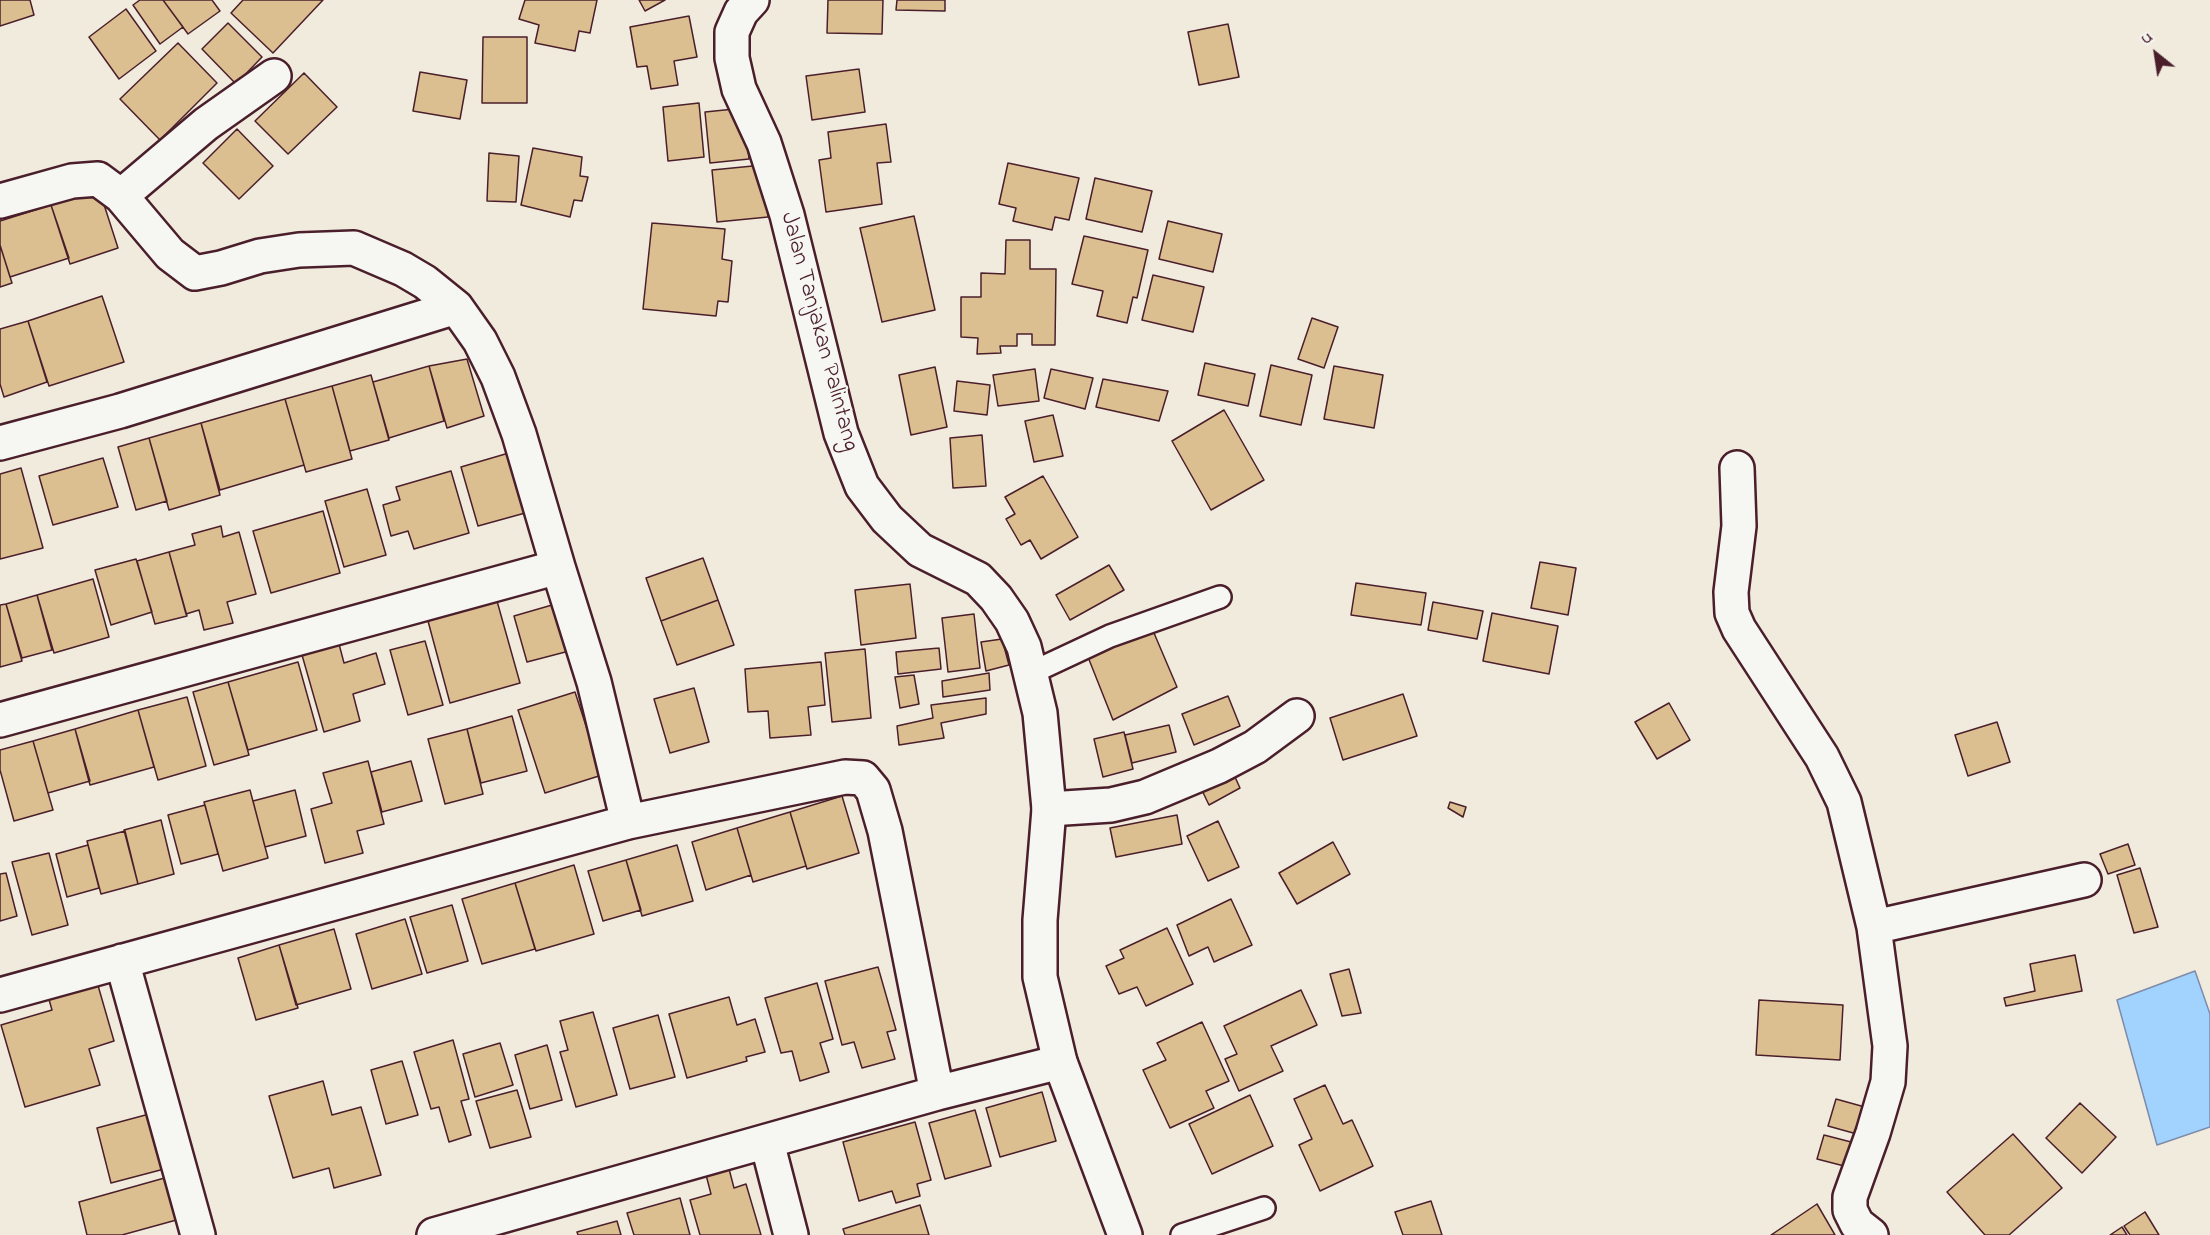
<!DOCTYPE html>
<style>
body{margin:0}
#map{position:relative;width:2210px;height:1235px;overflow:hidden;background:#f1ebde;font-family:"Indie Flower",sans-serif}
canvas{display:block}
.north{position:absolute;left:2126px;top:24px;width:60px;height:60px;-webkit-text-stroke:4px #f6f6f2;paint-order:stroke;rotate:330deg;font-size:16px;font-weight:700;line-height:24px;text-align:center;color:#4a1f2b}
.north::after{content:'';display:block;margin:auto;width:21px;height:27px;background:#4a1f2b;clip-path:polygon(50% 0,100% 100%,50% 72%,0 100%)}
</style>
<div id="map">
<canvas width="2210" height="1235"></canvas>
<div class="north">U</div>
</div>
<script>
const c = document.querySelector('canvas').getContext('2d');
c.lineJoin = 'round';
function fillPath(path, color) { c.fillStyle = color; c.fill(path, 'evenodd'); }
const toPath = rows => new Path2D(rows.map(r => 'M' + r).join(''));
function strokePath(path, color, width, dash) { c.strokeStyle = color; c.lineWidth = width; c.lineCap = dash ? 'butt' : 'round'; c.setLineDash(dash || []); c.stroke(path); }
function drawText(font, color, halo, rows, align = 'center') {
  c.font = font + ' "Indie Flower",sans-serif'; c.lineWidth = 4.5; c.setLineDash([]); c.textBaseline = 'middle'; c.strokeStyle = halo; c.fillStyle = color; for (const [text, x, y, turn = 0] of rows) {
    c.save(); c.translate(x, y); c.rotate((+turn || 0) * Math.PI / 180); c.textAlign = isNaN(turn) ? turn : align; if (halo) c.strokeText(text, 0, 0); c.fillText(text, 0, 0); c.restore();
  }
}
const water = toPath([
 [2195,971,2210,1014,2210,1127,2157,1145,2117,1000,2195,971]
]);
fillPath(water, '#a1d3fe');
strokePath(water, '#7e8baa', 1.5);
const building = toPath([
 [0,0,30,0,34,15,0,26,0,0],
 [140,0,163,0,183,27,160,44,133,5,140,0],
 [163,0,212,0,220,11,188,34,163,0],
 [243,0,323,0,273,53,231,13,243,0],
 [525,0,597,0,590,33,579,31,575,51,535,43,539,25,519,19,525,0],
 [639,0,665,0,645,11,639,0],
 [828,0,883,0,882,34,827,33,828,0],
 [897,0,945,0,945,11,896,10,897,0],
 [126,9,156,51,119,79,89,37,126,9],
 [689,16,697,57,674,61,678,85,651,89,647,66,637,67,630,27,689,16],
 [228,23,262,57,236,84,202,49,228,23],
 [1228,24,1239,77,1199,85,1188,32,1228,24],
 [483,37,527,37,527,103,482,103,483,37],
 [178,43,217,83,160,140,120,99,178,43],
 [859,69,865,112,812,120,806,76,859,69],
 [420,72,467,80,460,119,413,111,420,72],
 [304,73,337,107,288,154,255,121,304,73],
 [699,103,704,157,668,161,663,107,699,103],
 [744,108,749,159,710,163,705,112,744,108],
 [886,124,891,162,877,163,882,204,826,212,819,160,831,158,828,132,886,124],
 [237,129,273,166,239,199,203,163,237,129],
 [533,148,582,157,580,176,588,177,582,201,574,200,570,217,521,205,533,148],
 [489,153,519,156,516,202,487,201,489,153],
 [1008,163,1079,178,1069,220,1055,217,1052,230,1013,221,1016,208,999,204,1008,163],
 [763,165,768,217,717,222,712,170,763,165],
 [1095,178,1152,191,1142,232,1086,219,1095,178],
 [99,189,118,248,70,264,51,205,99,189],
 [51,205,69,258,10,277,0,245,0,221,51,205],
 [914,216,935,310,882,322,860,228,914,216],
 [1168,221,1222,234,1213,272,1159,259,1168,221],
 [652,223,725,229,722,259,732,261,728,302,718,301,716,316,643,309,652,223],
 [1084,236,1148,250,1137,298,1133,297,1127,323,1097,316,1103,291,1072,284,1084,236],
 [1006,240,1030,240,1030,269,1056,269,1055,345,1032,345,1032,334,1017,334,1017,346,1000,346,1001,353,977,354,978,338,961,337,961,297,981,297,981,273,1005,274,1006,240],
 [0,245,12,283,0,287,0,245],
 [1153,275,1204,287,1193,332,1142,320,1153,275],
 [102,296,124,362,49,386,28,321,102,296],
 [1312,318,1338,327,1324,368,1298,359,1312,318],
 [28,321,47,382,4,397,0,384,0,329,28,321],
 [467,359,484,416,447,428,429,366,467,359],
 [1205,363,1255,374,1248,406,1198,395,1205,363],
 [1271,365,1312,375,1301,425,1260,416,1271,365],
 [429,366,444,421,389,438,373,382,429,366],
 [1334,366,1383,375,1374,428,1324,419,1334,366],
 [935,367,947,427,911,435,899,375,935,367],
 [1035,369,1039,401,998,406,993,375,1035,369],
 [1051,369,1093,378,1085,409,1044,398,1051,369],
 [371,375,389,440,350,451,332,386,371,375],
 [1103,379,1168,391,1159,421,1096,407,1103,379],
 [957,381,990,385,987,415,954,411,957,381],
 [332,386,352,459,306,472,285,399,332,386],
 [285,399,304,465,220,490,201,423,285,399],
 [1224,410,1264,480,1211,510,1172,441,1224,410],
 [1053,415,1063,456,1034,462,1025,421,1053,415],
 [201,423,220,495,169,510,149,438,201,423],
 [982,435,986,486,953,488,950,438,982,435],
 [149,438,167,501,136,510,118,447,149,438],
 [519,450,536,510,478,526,461,467,519,450],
 [103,458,118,507,53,525,39,476,103,458],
 [21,468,43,548,0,559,0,474,21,468],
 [451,471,469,533,414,549,408,531,391,536,383,505,400,500,396,487,451,471],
 [1043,476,1078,537,1041,559,1030,540,1021,545,1006,519,1015,514,1005,497,1043,476],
 [367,489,386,555,344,567,325,501,367,489],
 [323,511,340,573,271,593,253,531,323,511],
 [221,526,223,537,239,532,256,594,227,602,233,623,204,630,199,610,186,614,169,552,195,545,192,534,221,526],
 [169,552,187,616,155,624,137,561,169,552],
 [703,558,718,600,661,621,646,578,703,558],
 [136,559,152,612,111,625,95,570,136,559],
 [1540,562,1576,568,1568,615,1531,608,1540,562],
 [1109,565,1124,590,1070,620,1056,595,1109,565],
 [93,579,109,637,54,653,37,595,93,579],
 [1356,583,1426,593,1421,625,1351,615,1356,583],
 [910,584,916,638,861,645,855,590,910,584],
 [37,595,52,650,22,658,6,604,37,595],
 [718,600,734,645,677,665,661,621,718,600],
 [497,601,520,683,450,703,428,621,497,601],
 [1433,602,1483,611,1477,639,1428,630,1433,602],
 [559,603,573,650,527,662,514,616,559,603],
 [6,604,22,661,0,667,0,605,6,604],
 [1492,613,1558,626,1549,674,1483,661,1492,613],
 [974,614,980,668,948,672,942,618,974,614],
 [1151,626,1177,687,1113,720,1088,657,1151,626],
 [1002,639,1009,665,986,671,981,642,1002,639],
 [425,641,443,705,408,715,390,650,425,641],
 [339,644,344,663,376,653,385,684,353,694,360,721,324,732,302,655,339,644],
 [939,648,941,669,898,674,896,652,939,648],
 [865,649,871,718,832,722,825,653,865,649],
 [298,662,317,730,248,750,228,682,298,662],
 [821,662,825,705,808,707,811,735,770,738,768,711,748,712,745,669,821,662],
 [989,673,990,690,943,697,942,681,989,673],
 [914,675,919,704,900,708,895,677,914,675],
 [228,682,249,755,214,765,193,692,228,682],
 [694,688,709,742,670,753,654,699,694,688],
 [575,692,602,775,545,793,518,710,575,692],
 [1403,694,1417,736,1343,760,1330,718,1403,694],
 [1228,696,1240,726,1194,745,1182,714,1228,696],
 [187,697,206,766,158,780,138,710,187,697],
 [986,698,986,714,941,723,944,738,899,745,897,726,933,718,931,705,986,698],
 [1669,703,1690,740,1657,759,1635,722,1669,703],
 [138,710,154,767,90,785,75,729,138,710],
 [512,716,527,771,481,783,467,729,512,716],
 [1997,722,2010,762,1968,776,1955,735,1997,722],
 [1169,725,1176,752,1132,763,1125,735,1169,725],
 [75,729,90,781,48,793,33,741,75,729],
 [467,729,483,794,445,804,428,739,467,729],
 [1124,732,1133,769,1103,777,1094,739,1124,732],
 [33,741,53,810,14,821,0,770,0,750,33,741],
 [368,761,384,824,357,831,363,853,325,863,311,809,332,803,323,773,368,761],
 [411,761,422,801,382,812,371,772,411,761],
 [1230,766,1240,788,1209,805,1198,782,1230,766],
 [250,790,268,858,223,871,204,802,250,790],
 [295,790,306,836,265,847,253,801,295,790],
 [842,796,859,853,807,869,790,812,842,796],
 [1450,802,1466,807,1463,817,1448,808,1450,802],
 [205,805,218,854,181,864,168,815,205,805],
 [790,812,806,866,753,882,737,828,790,812],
 [1177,815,1182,844,1116,857,1110,828,1177,815],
 [161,820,174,874,138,884,124,830,161,820],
 [1218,821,1239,867,1208,881,1187,836,1218,821],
 [737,828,751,875,706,890,692,842,737,828],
 [125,831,138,884,101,894,87,841,125,831],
 [1333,842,1350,874,1297,904,1279,873,1333,842],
 [2128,844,2135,865,2108,874,2100,854,2128,844],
 [88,845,99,888,67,897,56,854,88,845],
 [677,845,693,901,642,916,626,860,677,845],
 [49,853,68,925,32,935,12,862,49,853],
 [626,860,641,910,603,921,588,871,626,860],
 [574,865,594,934,536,951,515,883,574,865],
 [2140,868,2158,927,2134,933,2117,875,2140,868],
 [6,873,17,916,0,921,0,874,6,873],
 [515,883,535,949,482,964,462,899,515,883],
 [1231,899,1252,945,1214,962,1208,947,1189,956,1177,925,1231,899],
 [452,905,468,961,427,973,410,917,452,905],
 [405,919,422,974,372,989,356,934,405,919],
 [1167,928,1193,984,1146,1006,1137,987,1119,994,1106,966,1124,958,1120,950,1167,928],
 [334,929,351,989,296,1005,279,945,334,929],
 [279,945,298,1008,256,1020,238,958,279,945],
 [2075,955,2082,991,2006,1006,2004,998,2035,991,2030,964,2075,955],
 [878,967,896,1030,887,1032,895,1059,862,1068,854,1042,842,1045,825,981,878,967],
 [1349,969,1361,1013,1342,1016,1330,974,1349,969],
 [97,982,114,1041,89,1049,100,1085,25,1107,1,1025,52,1010,48,996,97,982],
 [817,983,833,1039,820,1043,829,1072,800,1081,792,1051,781,1053,765,998,817,983],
 [1301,990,1317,1025,1271,1046,1283,1071,1239,1091,1225,1059,1237,1054,1224,1026,1301,990],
 [729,997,737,1025,755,1019,765,1052,746,1057,747,1061,687,1078,669,1014,729,997],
 [1759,1000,1843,1005,1840,1060,1756,1055,1759,1000],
 [593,1012,617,1095,576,1107,560,1052,568,1050,560,1021,593,1012],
 [658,1015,675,1077,630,1089,613,1028,658,1015],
 [1202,1022,1229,1081,1206,1091,1214,1108,1170,1128,1143,1070,1166,1060,1157,1043,1202,1022],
 [453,1040,469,1099,461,1101,471,1135,449,1142,439,1107,431,1109,414,1052,453,1040],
 [500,1043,513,1085,475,1097,463,1054,500,1043],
 [547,1045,562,1100,530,1109,515,1055,547,1045],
 [402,1061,418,1115,386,1124,371,1070,402,1061],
 [323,1081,332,1115,361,1107,381,1175,334,1188,329,1168,293,1178,269,1096,323,1081],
 [1325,1085,1343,1124,1352,1120,1373,1166,1320,1191,1299,1145,1312,1139,1294,1099,1325,1085],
 [517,1090,531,1137,490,1148,476,1101,517,1090],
 [1042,1092,1056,1141,1000,1157,986,1108,1042,1092],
 [1250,1095,1273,1146,1212,1174,1189,1124,1250,1095],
 [1836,1099,1872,1109,1864,1136,1828,1126,1836,1099],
 [2080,1103,2116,1137,2082,1173,2046,1138,2080,1103],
 [975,1110,991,1166,945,1179,929,1123,975,1110],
 [153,1113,168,1168,111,1183,97,1128,153,1113],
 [915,1122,931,1180,917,1184,920,1196,896,1203,892,1191,859,1201,843,1142,915,1122],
 [2013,1134,2062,1188,2009,1235,1985,1235,1947,1192,2013,1134],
 [1824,1135,1855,1143,1848,1167,1817,1159,1824,1135],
 [728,1165,734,1188,746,1184,761,1235,700,1235,690,1200,711,1194,705,1171,728,1165],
 [168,1177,180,1219,122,1235,87,1235,79,1202,168,1177],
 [680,1198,690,1235,634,1235,627,1213,680,1198],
 [1431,1201,1442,1235,1403,1235,1395,1212,1431,1201],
 [1817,1204,1835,1235,1771,1235,1817,1204],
 [920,1205,929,1235,845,1235,843,1229,920,1205],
 [2145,1212,2159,1235,2130,1235,2124,1226,2145,1212],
 [617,1221,621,1235,578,1235,577,1232,617,1221],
 [2122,1227,2127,1235,2110,1235,2122,1227]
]);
fillPath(building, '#dcbf90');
strokePath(building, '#4a1f2b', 1.5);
const service = toPath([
 [1031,673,1110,636,1220,597],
 [1182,1235,1264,1208]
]);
const minor = toPath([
 [121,196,206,124,274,76],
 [0,201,72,181,98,179,121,196,170,254,195,273,221,268,260,256,299,250,354,248,403,269,425,282,456,307,480,341,498,377,519,434,558,567,594,682,628,822],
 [0,443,120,411,456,307],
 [1737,468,1739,526,1731,592,1732,613,1739,629,1822,757,1844,802,1874,927,1890,1046,1888,1082,1873,1133,1850,1197,1850,1210,1857,1224,1871,1235],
 [0,720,558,567],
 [1049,809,1111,805,1145,797,1219,766,1255,747,1297,716],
 [1874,927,2084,880],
 [122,961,198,1235],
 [0,995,628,822,845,777,863,778,873,790,885,831,937,1093,434,1235],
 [937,1093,1060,1062],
 [767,1142,791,1235]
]);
const tertiary = toPath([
 [752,0,741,12,732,32,732,58,739,89,764,143,787,215,841,433,862,486,887,519,920,550,978,579,996,598,1012,621,1024,647,1040,713,1049,809,1040,920,1040,977,1060,1062,1125,1235]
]);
strokePath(service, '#4a1f2b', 26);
strokePath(minor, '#4a1f2b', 38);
strokePath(tertiary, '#4a1f2b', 38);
strokePath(service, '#f6f6f2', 21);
strokePath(minor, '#f6f6f2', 33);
strokePath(tertiary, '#f6f6f2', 33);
drawText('24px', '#4a1f2b', '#f6f6f2', [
 ["Jalan Tanjakan Palintang",818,332,75]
]);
</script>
